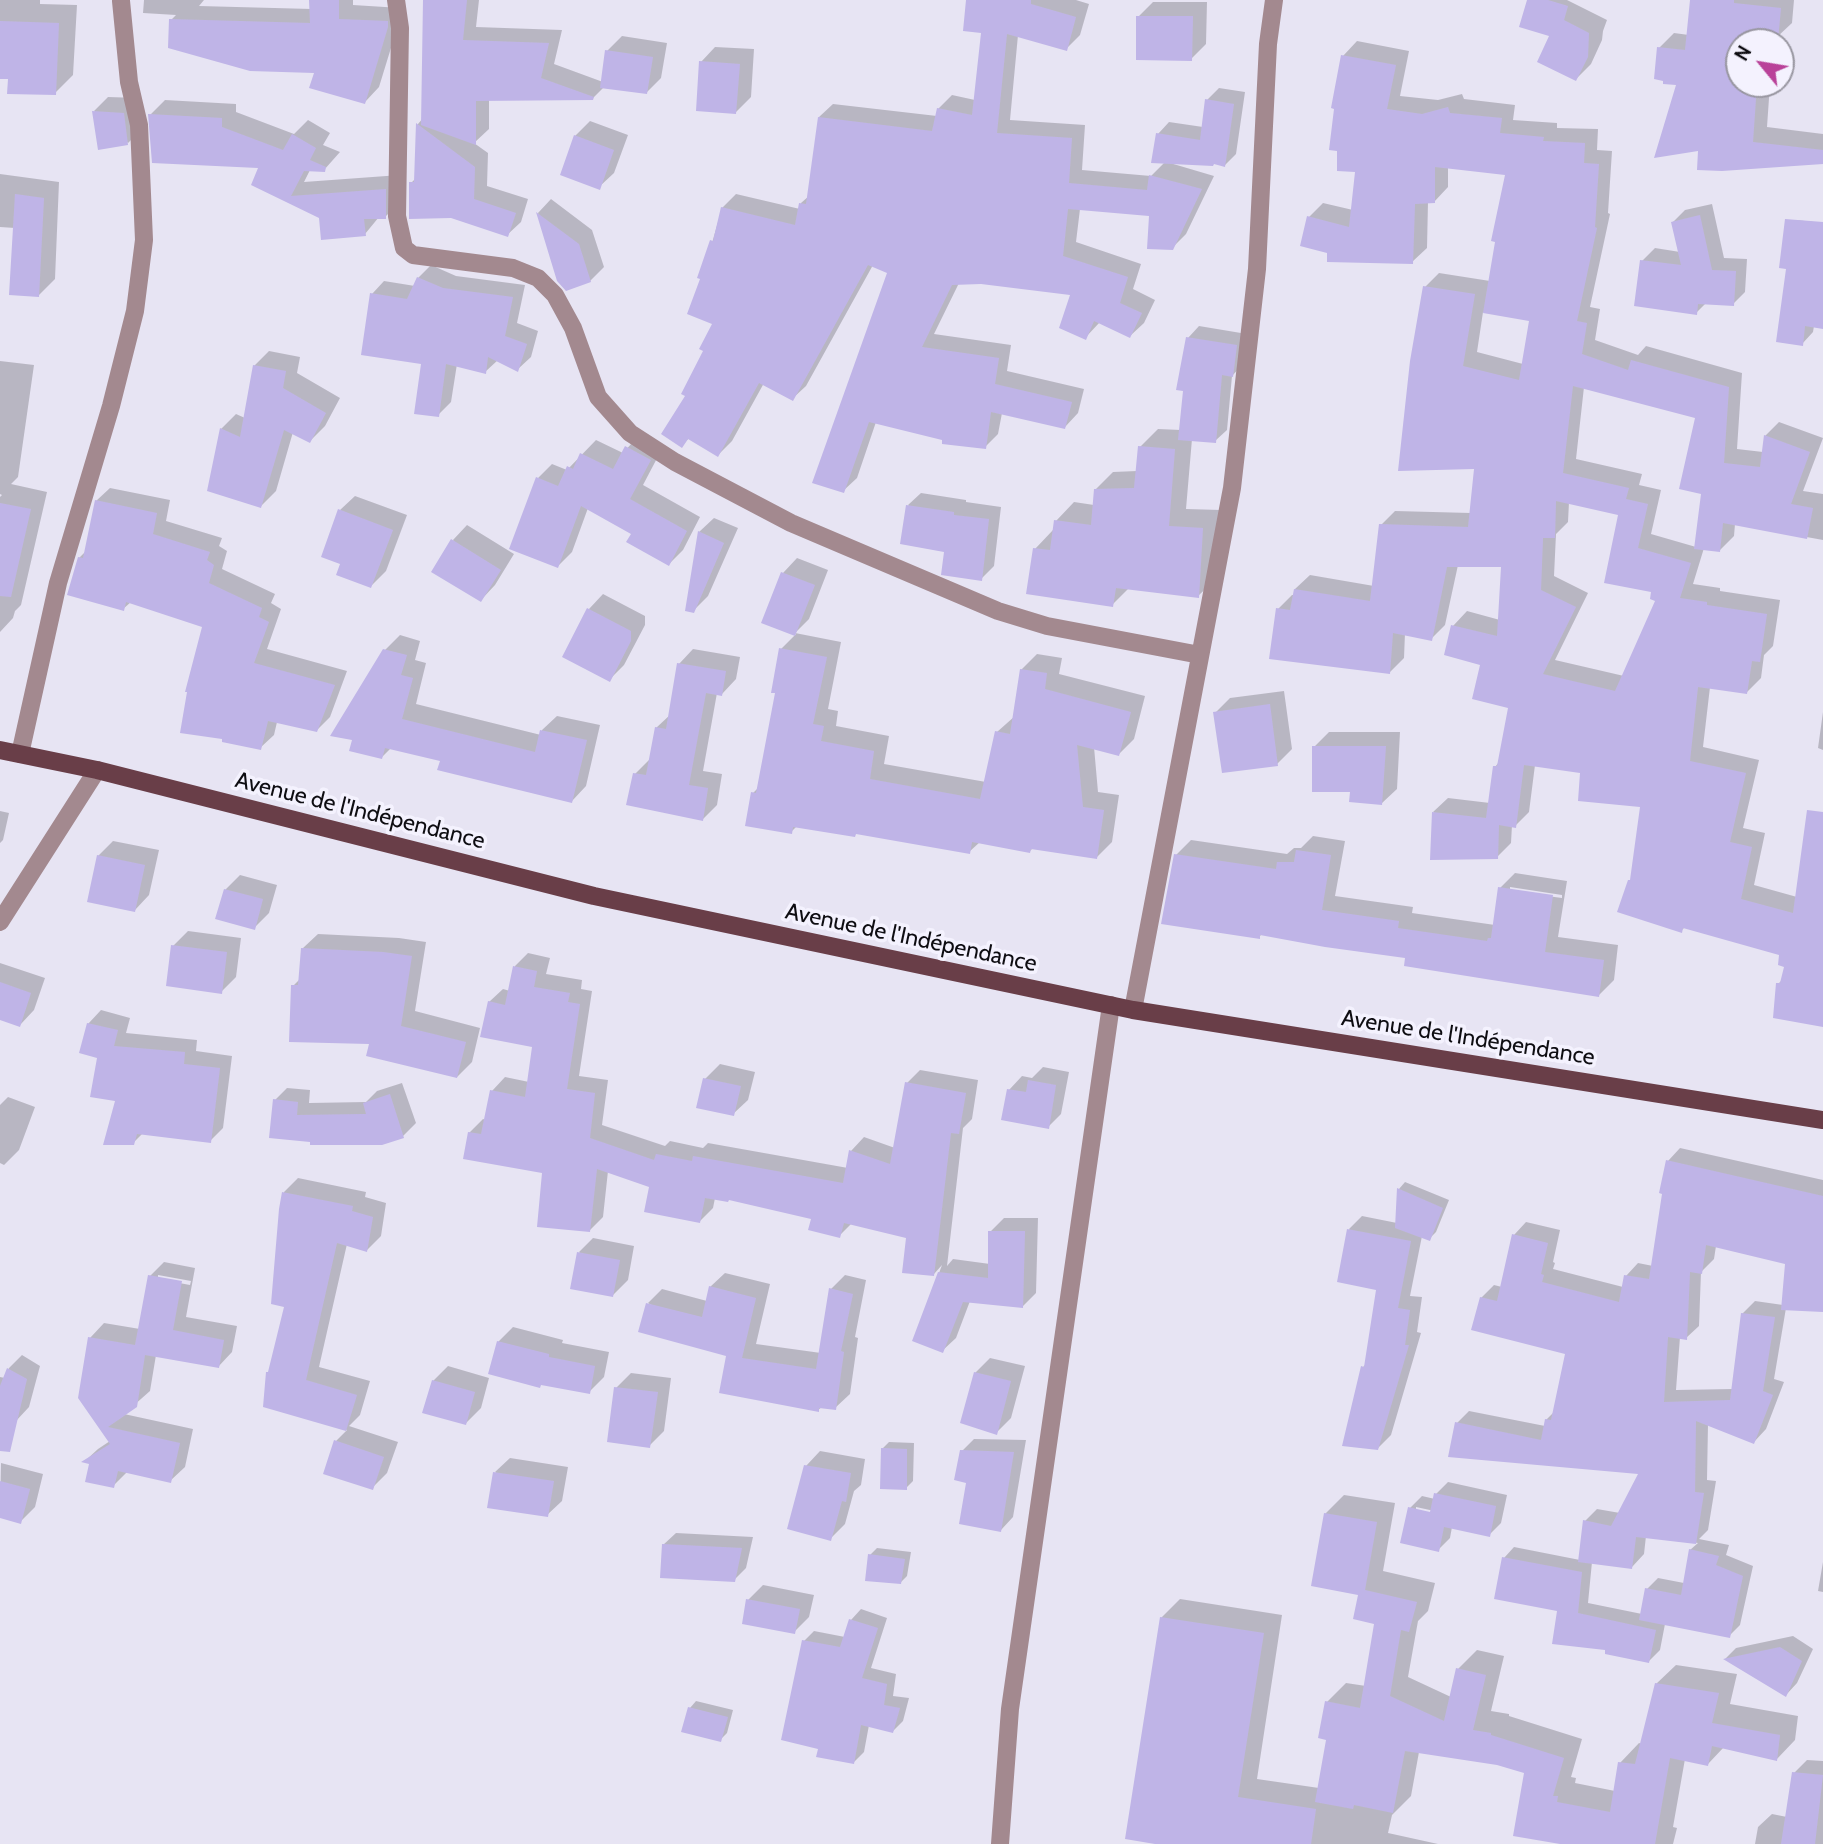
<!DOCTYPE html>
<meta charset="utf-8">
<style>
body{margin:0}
#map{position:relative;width:1823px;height:1844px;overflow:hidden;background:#e7e4f3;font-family:Cabin,sans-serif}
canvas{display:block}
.north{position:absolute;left:1725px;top:28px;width:70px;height:70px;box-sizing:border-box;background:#f4f2fe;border:2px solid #9896a0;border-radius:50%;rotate:300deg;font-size:19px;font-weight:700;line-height:28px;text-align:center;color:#0e0d12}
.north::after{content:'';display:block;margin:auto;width:24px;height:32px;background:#b94299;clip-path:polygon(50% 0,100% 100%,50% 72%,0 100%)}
</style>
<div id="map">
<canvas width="1823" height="1844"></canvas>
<div class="north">N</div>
</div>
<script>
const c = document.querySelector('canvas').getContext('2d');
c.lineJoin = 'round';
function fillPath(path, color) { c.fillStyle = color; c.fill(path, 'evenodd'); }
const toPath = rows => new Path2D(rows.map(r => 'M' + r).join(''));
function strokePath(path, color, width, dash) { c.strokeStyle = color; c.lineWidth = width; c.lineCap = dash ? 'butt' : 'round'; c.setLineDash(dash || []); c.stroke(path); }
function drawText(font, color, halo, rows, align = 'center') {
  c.font = font + ' Cabin,sans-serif'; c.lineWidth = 7; c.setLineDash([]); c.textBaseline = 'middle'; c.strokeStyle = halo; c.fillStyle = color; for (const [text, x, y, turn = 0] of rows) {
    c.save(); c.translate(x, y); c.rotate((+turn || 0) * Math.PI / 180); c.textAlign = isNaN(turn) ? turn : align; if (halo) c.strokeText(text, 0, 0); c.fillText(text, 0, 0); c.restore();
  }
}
fillPath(toPath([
 [0,0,40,0,40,4,77,5,73,75,55,93,10,78,0,77],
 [144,0,204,0,199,6,312,9,311,0,353,0,353,5,401,8,402,12,379,87,365,102,316,72,171,20,176,15,143,13],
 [425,0,479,0,476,27,562,30,554,64,603,82,607,51,622,36,667,43,661,78,646,93,604,87,593,98,489,99,489,129,474,143,488,153,487,186,528,199,521,222,507,235,411,183,416,178,418,124,423,118],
 [968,0,1076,0,1089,4,1080,35,1066,49,1018,35,1010,120,1085,125,1082,170,1151,176,1165,162,1158,134,1169,122,1203,127,1207,100,1219,88,1245,92,1236,154,1225,165,1215,162,1170,163,1214,176,1186,234,1172,248,1151,214,1080,209,1076,242,1141,264,1133,289,1155,300,1144,323,1130,336,1100,322,1085,338,1072,293,981,283,959,283,934,334,1011,345,1007,371,1084,389,1078,413,1065,427,1002,413,998,434,985,447,876,422,857,478,843,491,889,272,873,265,806,386,792,399,764,383,732,441,718,455,689,438,682,446,688,395,715,323,702,278,722,208,736,194,800,209,801,203,809,196,819,117,833,104,937,116,938,109,952,95,975,100,983,31],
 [1531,0,1567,0,1607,20,1603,31,1602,40,1591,64,1576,79],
 [1692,0,1794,0,1792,23,1776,38,1775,42,1739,42,1739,84,1770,84,1767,127,1823,134,1823,163,1700,149,1678,84,1659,48,1674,33,1689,35],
 [1153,2,1207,2,1206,44,1191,59,1138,17],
 [1357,41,1409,51,1400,96,1438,100,1462,94,1464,99,1515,105,1513,120,1557,123,1557,128,1598,129,1597,150,1612,151,1608,213,1610,214,1590,307,1600,309,1595,340,1638,355,1646,346,1742,373,1737,449,1763,452,1765,436,1779,422,1823,438,1803,491,1823,494,1823,540,1735,524,1734,536,1720,550,1704,548,1693,584,1720,588,1720,591,1780,600,1773,646,1764,655,1761,678,1747,692,1710,687,1703,747,1759,760,1743,828,1765,833,1754,885,1797,897,1823,838,1823,1025,1778,984,1783,979,1786,966,1781,954,1685,927,1681,931,1632,878,1642,805,1582,771,1535,765,1529,812,1515,826,1512,825,1511,843,1497,857,1433,812,1448,798,1490,803,1495,767,1499,762,1510,707,1482,663,1453,626,1467,611,1500,620,1503,566,1458,565,1445,625,1431,639,1405,633,1404,658,1390,672,1278,609,1292,595,1295,595,1295,589,1310,575,1374,586,1381,525,1395,511,1471,513,1476,467,1425,287,1439,273,1490,281,1507,173,1448,167,1448,187,1434,202,1428,202,1427,248,1412,262,1329,251,1309,217,1323,203,1353,210,1357,170,1343,56],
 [1483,312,1531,320,1523,364,1477,352],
 [1584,387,1697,417,1703,493,1696,547,1651,534,1661,490,1639,485,1642,474,1576,459],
 [1569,502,1620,514,1658,599,1624,676,1555,660,1588,593,1554,576,1556,534,1568,522],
 [715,47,754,49,751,97,736,112,701,62],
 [108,97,139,98,143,128,128,143,94,111],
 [165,100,236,104,236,112,294,134,308,120,330,133,323,145,340,152,324,170,310,170,304,182,400,175,400,202,385,217,379,217,365,234,321,216,253,184,261,167,150,115],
 [590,121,628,135,614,173,599,187,575,136],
 [0,174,59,182,55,279,39,295,15,228,0,227],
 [551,199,592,230,604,267,590,281,558,280,538,213],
 [1712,204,1724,258,1747,259,1745,292,1733,304,1706,303,1696,313,1642,261,1655,248,1680,252,1673,222,1685,210],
 [1796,220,1823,223,1823,327,1814,326,1813,332,1802,344,1788,267,1785,231],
 [431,265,456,276,525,285,517,323,538,331,531,357,518,369,498,360,485,372,457,364,451,402,438,415,423,362,372,294,384,281,415,286,418,278],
 [1199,326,1247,334,1244,363,1232,376,1227,430,1215,441,1192,439,1186,509,1221,510,1217,578,1198,596,1129,588,1112,605,1035,549,1053,530,1056,521,1074,502,1094,505,1095,490,1113,472,1137,471,1140,447,1158,429,1181,430,1188,338],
 [269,351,300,357,297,373,340,398,325,426,310,441,293,432,276,491,261,506,221,429,236,414,245,418,254,366],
 [0,361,34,365,18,477,11,484,47,492,21,605,15,611,13,618,0,632,0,497,2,495,0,494],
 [641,433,664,445,643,485,700,517,683,550,669,564,633,534,588,508,572,552,558,566,538,478,552,464,567,470,596,440,623,453],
 [110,488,170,500,166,521,222,538,219,546,227,551,222,569,275,594,271,603,281,609,267,649,347,671,330,717,316,731,277,722,274,735,260,748,204,626,131,602,123,609,79,558,86,551,96,501],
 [921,493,966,500,966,502,1001,507,994,566,981,579,946,551,908,505],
 [355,496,407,515,386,571,371,586,342,563,340,510],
 [714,518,738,528,708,596,693,611,699,532],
 [467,525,514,554,495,585,481,600,453,540],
 [797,558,828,570,809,619,795,633,841,642,828,709,838,711,836,726,889,736,884,764,986,782,997,732,1015,716,1021,670,1037,654,1062,658,1059,674,1145,696,1134,739,1119,754,1094,747,1098,792,1119,795,1112,842,1096,858,1033,848,1030,851,980,842,969,852,858,832,797,826,791,832,753,793,758,788,777,692,781,649,796,634,783,573],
 [603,594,645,616,645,625,624,665,609,680,589,609],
 [400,635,420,641,415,660,426,663,416,704,541,735,542,730,557,716,600,725,586,786,572,801,442,760,392,747,382,757,385,650],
 [693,649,740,657,736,679,722,694,717,693,703,771,722,774,717,805,702,820,635,774,651,758,656,728,671,714,679,664],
 [1284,691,1292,749,1277,764,1215,713,1230,698],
 [1823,712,1823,750,1818,748],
 [1329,732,1400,732,1397,789,1382,803,1314,747],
 [0,811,9,813,3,840,0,843],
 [1313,836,1345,841,1335,896,1413,907,1412,913,1495,925,1500,888,1515,873,1567,881,1558,937,1618,945,1614,980,1599,995,1407,956,1262,934,1259,937,1176,855,1191,840,1287,854,1294,848,1301,848],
 [1510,887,1562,895,1562,898,1510,891],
 [113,841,159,850,149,895,135,910,98,856],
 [240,875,277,885,269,913,254,928,225,890],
 [188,931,241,938,236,977,221,992,173,946],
 [318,934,399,938,426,942,415,1011,480,1028,472,1062,457,1077,371,1042,293,986,301,978,303,948],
 [528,953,550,958,546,974,582,980,581,989,592,991,579,1076,608,1080,602,1125,665,1146,670,1141,703,1148,708,1143,848,1168,851,1151,864,1137,895,1148,907,1083,920,1070,978,1080,972,1119,963,1128,947,1266,953,1259,990,1264,990,1232,1004,1218,1038,1218,1036,1293,1022,1307,970,1301,956,1338,942,1351,914,1340,942,1265,934,1274,908,1237,852,1223,839,1236,813,1218,730,1198,715,1198,713,1208,699,1222,651,1185,608,1171,603,1217,590,1230,544,1172,469,1133,483,1119,486,1120,492,1091,505,1077,529,1082,533,1046,489,1002,503,989,510,991,515,966],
 [0,963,45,978,34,1010,20,1025,0,1018],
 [101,1010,130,1018,126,1033,197,1040,196,1051,232,1056,223,1128,210,1141,143,1133,133,1143,88,1024],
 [720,1064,755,1072,748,1100,733,1114,705,1079],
 [1043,1067,1069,1072,1061,1114,1048,1127,1009,1090,1022,1076,1032,1078],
 [402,1083,416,1123,403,1136,312,1143,275,1100,287,1088,310,1090,309,1103,366,1102,377,1091],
 [8,1097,35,1107,19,1150,4,1165,0,1163,0,1105],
 [1680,1148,1823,1180,1823,1311,1786,1308,1774,1379,1784,1382,1766,1429,1754,1442,1708,1424,1707,1480,1716,1481,1708,1530,1699,1539,1729,1545,1726,1555,1753,1566,1740,1625,1729,1636,1665,1624,1660,1650,1649,1661,1608,1649,1559,1610,1504,1558,1514,1547,1580,1560,1585,1521,1597,1509,1620,1513,1641,1473,1457,1423,1469,1411,1545,1426,1546,1420,1554,1412,1567,1353,1481,1298,1494,1285,1502,1287,1514,1235,1526,1222,1560,1230,1553,1262,1555,1263,1553,1269,1623,1287,1626,1276,1638,1263,1653,1266,1668,1161],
 [1716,1246,1787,1263,1783,1305,1755,1301,1742,1314,1733,1389,1676,1390,1680,1337,1686,1338,1699,1326,1701,1272,1714,1259],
 [1646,1536,1698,1543,1690,1550,1684,1583,1658,1578,1647,1589,1642,1614,1588,1603,1592,1562,1632,1567,1644,1554],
 [298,1178,366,1192,365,1197,386,1203,381,1236,367,1250,347,1244,319,1367,370,1381,360,1415,349,1426,398,1442,387,1473,372,1488,336,1441,347,1430,265,1406,271,1370,286,1306,284,1192],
 [1405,1182,1449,1200,1436,1232,1429,1239,1422,1236,1410,1296,1422,1297,1417,1332,1421,1333,1391,1435,1378,1448,1363,1367,1366,1364,1378,1288,1349,1229,1362,1216,1397,1223,1399,1189],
 [593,1238,634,1246,628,1280,613,1295,579,1252],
 [164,1262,195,1268,186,1317,237,1326,232,1352,218,1367,156,1355,150,1391,124,1414,193,1429,185,1467,170,1481,128,1471,113,1486,91,1463,85,1461,98,1449,110,1441,90,1338,104,1323,140,1329,150,1276],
 [158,1275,191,1281,190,1285,158,1279],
 [725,1273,770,1284,756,1344,821,1353,831,1289,845,1275,866,1280,855,1337,858,1338,850,1394,835,1408,822,1407,818,1410,648,1303,662,1289,707,1301,710,1287],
 [513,1327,563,1340,562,1343,609,1352,604,1377,589,1392,498,1342],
 [22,1355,40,1366,29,1407,16,1421,0,1417,0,1377,5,1378,9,1368],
 [990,1358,1025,1366,1011,1418,996,1433,975,1373],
 [448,1366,489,1378,481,1408,466,1423,433,1381],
 [631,1373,671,1378,664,1431,649,1446,616,1388],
 [974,1439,1026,1440,1013,1517,1001,1530,969,1481,962,1451],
 [889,1442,914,1443,913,1481,906,1488,882,1449],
 [820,1451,865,1459,861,1485,854,1491,845,1524,830,1539,806,1466],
 [510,1458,568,1467,562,1501,547,1515,495,1472],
 [1,1463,43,1474,35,1507,20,1522,0,1516],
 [1448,1482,1507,1495,1501,1523,1489,1535,1452,1527,1450,1538,1438,1550,1410,1508,1422,1496,1435,1499,1436,1494],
 [1416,1507,1439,1512,1438,1515,1416,1510],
 [1344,1495,1395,1503,1383,1571,1435,1583,1428,1611,1418,1621,1408,1677,1451,1697,1458,1669,1477,1650,1504,1656,1491,1711,1509,1714,1509,1716,1582,1739,1571,1777,1576,1778,1575,1783,1615,1791,1620,1763,1639,1743,1642,1744,1656,1684,1676,1665,1737,1674,1730,1704,1798,1716,1795,1740,1776,1760,1724,1747,1708,1764,1685,1759,1673,1827,1677,1828,1673,1844,1571,1844,1526,1772,1497,1763,1419,1752,1411,1796,1392,1815,1388,1833,1438,1844,1166,1844,1161,1618,1180,1599,1282,1615,1257,1779,1319,1788,1328,1739,1327,1702,1346,1683,1366,1686,1376,1622,1360,1594,1325,1514],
 [676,1533,753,1537,746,1568,734,1580,663,1545],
 [877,1548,911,1552,907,1576,900,1583,870,1555],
 [1823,1562,1823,1592,1818,1591],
 [763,1585,814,1595,809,1617,794,1632,748,1600],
 [861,1609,887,1618,871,1668,896,1674,893,1696,909,1698,903,1721,893,1731,869,1725,864,1752,854,1762,820,1747,804,1641,814,1631,845,1637,851,1620],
 [1793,1636,1813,1649,1797,1683,1786,1695,1725,1659,1736,1648],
 [696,1701,733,1710,727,1733,720,1740,690,1708],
 [1807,1760,1823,1761,1823,1844,1755,1844,1758,1827,1772,1814,1787,1817,1794,1773]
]), '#0003');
fillPath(toPath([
 [309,0,339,0,339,19,388,21,388,27,365,104,309,88,314,73,250,71,168,48,169,19,310,23],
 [423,0,467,0,463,40,549,43,541,78,594,97,593,100,476,101,476,145,421,125],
 [966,0,1031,0,1031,4,1076,17,1067,51,1007,34,997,133,1072,138,1069,183,1147,190,1149,175,1202,189,1173,250,1147,249,1149,216,1068,209,1063,256,1128,277,1120,303,1142,313,1130,338,1094,321,1086,340,1059,328,1070,295,981,284,952,285,922,347,999,358,995,384,1072,402,1065,429,991,412,986,449,942,444,942,440,869,422,844,493,812,483,887,273,868,265,793,401,759,383,718,457,688,439,682,448,661,434,685,396,681,394,703,351,699,349,712,324,687,314,700,279,697,278,710,240,713,241,721,207,795,225,799,203,806,204,818,117,932,131,937,108,972,115,981,33,963,31],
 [1527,0,1548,0,1568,6,1564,20,1589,33,1588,57,1576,81,1537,62,1549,36,1519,27],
 [1690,0,1734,0,1734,3,1781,8,1778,40,1764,39,1764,42,1739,42,1739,84,1757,84,1753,142,1823,150,1823,164,1722,171,1697,170,1698,151,1654,158,1676,85,1663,84,1663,81,1654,79,1657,47,1685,50],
 [1136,16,1193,16,1192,61,1136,60],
 [0,21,59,23,56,95,7,94,8,79,0,79],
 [605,50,653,57,647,94,600,88],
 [1341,55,1396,65,1387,109,1422,114,1448,107,1450,113,1502,118,1500,133,1544,137,1543,141,1585,143,1584,163,1599,164,1595,227,1597,228,1577,321,1587,323,1582,354,1628,370,1631,360,1729,387,1724,463,1760,467,1764,435,1810,452,1791,504,1813,508,1807,539,1723,523,1720,552,1694,549,1701,494,1679,489,1695,418,1573,386,1563,473,1629,488,1626,499,1648,504,1638,548,1691,563,1680,598,1707,602,1707,605,1767,614,1760,662,1752,661,1747,694,1698,687,1690,761,1746,773,1730,842,1752,847,1741,899,1793,913,1807,810,1823,812,1823,1027,1773,1018,1776,983,1780,983,1784,967,1778,965,1779,955,1683,928,1682,933,1617,912,1628,880,1630,880,1640,807,1578,801,1580,773,1524,765,1516,828,1499,825,1498,859,1430,860,1432,812,1486,818,1493,766,1497,766,1508,708,1472,699,1480,665,1444,655,1451,625,1497,636,1501,567,1447,567,1432,641,1393,633,1390,674,1269,659,1276,608,1290,610,1294,589,1370,601,1379,524,1468,527,1474,469,1398,471,1410,361,1423,286,1475,294,1463,366,1519,380,1529,321,1483,313,1495,242,1491,241,1505,175,1435,167,1435,203,1415,204,1413,264,1327,262,1327,253,1300,246,1307,216,1349,227,1355,172,1337,171,1337,151,1329,150,1334,109,1331,108],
 [1556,501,1618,515,1604,583,1651,592,1650,599,1655,601,1615,691,1543,674,1576,607,1541,590,1543,538,1555,538],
 [699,61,740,64,736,114,696,111],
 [1205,99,1234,104,1225,167,1214,164,1213,166,1151,163,1156,133,1200,140],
 [92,111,124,113,128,145,98,150],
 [148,114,222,118,222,127,283,150,292,134,316,148,310,160,326,167,325,172,304,171,291,196,386,189,386,219,364,219,366,236,321,240,319,218,251,185,258,168,152,163],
 [416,123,475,167,474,199,516,213,508,237,451,218,409,219,409,182,414,182],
 [574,135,614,150,600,190,560,175],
 [15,194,44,198,39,297,9,295],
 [536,212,579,244,591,282,566,291,557,281],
 [1700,215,1712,270,1736,271,1734,306,1698,304,1697,315,1634,306,1640,260,1681,265,1671,222],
 [1785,219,1823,222,1823,329,1805,326,1803,346,1776,342,1786,269,1779,268],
 [417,277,443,288,513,297,505,336,527,344,518,372,488,357,486,374,446,364,439,417,414,414,421,364,361,355,370,293,407,299],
 [1186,337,1237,345,1233,377,1222,375,1216,443,1178,440,1183,391,1176,390],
 [253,365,286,371,283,388,326,413,310,443,284,430,261,508,207,491,220,428,240,437],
 [625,446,651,460,630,499,687,531,669,566,626,542,631,534,581,506,558,568,509,549,536,477,558,486,567,466,573,469,580,453,613,469],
 [1138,446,1175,449,1169,526,1203,528,1199,598,1116,588,1113,607,1026,594,1033,548,1050,550,1054,520,1091,525,1094,489,1134,488],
 [95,500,157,513,153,534,210,552,207,560,214,565,209,583,262,608,259,617,269,622,254,663,335,685,317,732,268,721,261,750,222,742,222,739,180,733,187,692,185,692,202,627,126,602,124,611,67,595,78,557,83,558],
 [0,503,31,509,11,597,0,596],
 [906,505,954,512,954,515,989,519,982,581,941,575,944,552,900,544],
 [338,509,393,530,371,588,336,575,340,564,321,557],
 [698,531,724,543,694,613,685,611],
 [451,539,501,570,481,602,431,572],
 [781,572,815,585,795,636,761,623],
 [587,608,631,631,631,641,610,682,562,657],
 [779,648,827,657,813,724,824,726,821,741,874,751,870,779,980,799,995,731,1010,734,1020,669,1047,673,1045,689,1131,712,1119,756,1077,745,1083,807,1104,810,1097,859,1031,849,1030,853,972,842,970,854,856,834,855,837,793,827,792,834,745,826,751,792,756,793,775,693,771,693],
 [383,649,407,655,401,675,413,678,402,719,535,752,540,730,587,740,572,803,437,770,440,761,385,748,382,759,349,751,352,740,330,736],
 [677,663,726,671,722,696,706,693,689,785,708,788,703,821,626,805,633,773,646,775,655,727,666,729],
 [1270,704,1278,766,1222,773,1213,712],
 [1312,746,1386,746,1382,805,1349,802,1350,792,1312,792],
 [1296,850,1331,855,1322,910,1399,921,1398,928,1487,941,1488,938,1491,938,1498,887,1553,895,1545,952,1604,960,1599,997,1404,966,1405,958,1325,947,1260,935,1260,939,1161,924,1174,854,1276,869,1277,862,1294,862],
 [97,855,145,865,135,912,87,902],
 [224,889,263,899,255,930,215,919],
 [171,945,227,952,222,994,166,986],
 [301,948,383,952,412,956,401,1026,466,1042,457,1078,366,1056,369,1044,289,1042,291,985,298,985],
 [513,966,537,971,534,987,570,993,568,1002,580,1004,567,1089,595,1093,590,1138,654,1160,656,1154,692,1161,693,1156,843,1183,849,1150,890,1164,905,1082,966,1093,959,1134,951,1133,934,1276,902,1273,906,1238,844,1223,840,1238,808,1230,811,1219,729,1200,728,1202,705,1198,700,1223,644,1212,649,1187,597,1169,590,1232,537,1227,542,1173,463,1159,468,1132,481,1134,490,1090,525,1097,532,1047,480,1037,488,1001,505,1005],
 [0,982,31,993,20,1027,0,1020],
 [87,1023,118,1030,114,1046,185,1052,184,1064,220,1068,211,1143,137,1134,134,1145,103,1145,115,1101,90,1097,97,1058,79,1053],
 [703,1078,741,1086,734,1116,696,1108],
 [1028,1080,1056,1085,1049,1129,1001,1120,1007,1089,1026,1092],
 [390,1094,404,1138,382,1145,310,1145,310,1142,269,1138,273,1099,298,1102,297,1115,366,1114,363,1103],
 [1666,1160,1823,1196,1823,1312,1781,1310,1785,1264,1706,1245,1702,1274,1690,1272,1687,1340,1668,1337,1664,1402,1730,1400,1741,1313,1775,1317,1763,1391,1773,1395,1754,1444,1696,1421,1695,1492,1704,1493,1696,1544,1636,1537,1632,1569,1578,1562,1583,1520,1611,1526,1638,1474,1448,1457,1455,1422,1541,1440,1545,1419,1551,1420,1565,1354,1471,1330,1480,1297,1497,1301,1512,1234,1548,1243,1541,1274,1544,1275,1542,1282,1619,1302,1624,1275,1649,1279,1662,1194,1659,1193],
 [1397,1188,1443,1208,1430,1241,1395,1228],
 [282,1192,353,1206,352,1211,373,1217,367,1252,337,1243,306,1380,357,1395,346,1431,263,1407,266,1372,268,1372,284,1307,271,1304,279,1209],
 [1347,1229,1411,1241,1398,1308,1410,1310,1405,1345,1409,1345,1378,1450,1342,1446,1361,1366,1364,1367,1376,1290,1337,1282],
 [988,1231,1025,1231,1023,1308,963,1302,943,1353,912,1341,938,1272,988,1278],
 [577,1252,620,1260,613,1297,570,1289],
 [148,1275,182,1281,173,1330,224,1340,219,1368,145,1355,137,1407,108,1427,180,1443,171,1483,118,1471,114,1488,85,1482,89,1464,81,1462,110,1444,78,1398,88,1337,135,1345],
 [709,1286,756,1298,742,1358,816,1369,829,1288,853,1294,841,1351,844,1352,836,1410,819,1408,819,1412,719,1393,726,1356,638,1332,646,1303,702,1317],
 [497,1341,549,1354,549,1357,595,1366,590,1394,541,1385,540,1388,488,1374],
 [7,1368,27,1379,10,1452,0,1451,0,1386],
 [974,1372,1011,1381,997,1435,960,1423],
 [432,1380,475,1392,466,1425,422,1413],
 [614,1387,658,1392,650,1448,607,1442],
 [334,1440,384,1457,373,1490,323,1474],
 [881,1448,907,1449,907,1490,880,1489],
 [960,1450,1014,1452,1001,1532,959,1524,966,1483,954,1480],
 [804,1465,851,1473,846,1502,842,1501,831,1541,787,1529],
 [493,1472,554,1481,548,1517,487,1508],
 [0,1481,30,1489,21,1524,0,1518],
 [1434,1493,1496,1506,1490,1537,1444,1527,1439,1552,1400,1543,1408,1507,1430,1512],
 [1324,1513,1377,1522,1365,1590,1417,1602,1409,1632,1401,1630,1390,1696,1444,1721,1456,1668,1486,1675,1473,1730,1491,1733,1491,1735,1564,1758,1553,1796,1558,1796,1557,1802,1610,1812,1618,1762,1635,1764,1655,1683,1719,1693,1712,1723,1780,1735,1777,1761,1712,1746,1708,1766,1670,1758,1655,1844,1560,1844,1513,1836,1524,1773,1497,1765,1405,1751,1393,1813,1354,1805,1353,1809,1315,1802,1326,1740,1318,1738,1325,1701,1360,1708,1374,1624,1353,1619,1358,1595,1311,1586],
 [662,1544,742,1548,735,1582,660,1578],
 [1689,1549,1719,1556,1716,1565,1743,1576,1730,1638,1639,1620,1645,1588,1681,1595],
 [868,1554,905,1559,901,1584,865,1581],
 [1502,1557,1582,1572,1578,1613,1656,1630,1649,1663,1605,1654,1605,1650,1552,1644,1557,1611,1494,1599],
 [746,1599,800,1609,795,1634,742,1624],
 [1160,1617,1264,1633,1238,1797,1316,1809,1311,1844,1155,1844,1125,1839],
 [849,1619,878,1628,862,1678,887,1684,884,1705,900,1708,893,1733,861,1725,854,1764,816,1757,818,1749,781,1740,802,1640,840,1647],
 [1780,1647,1802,1661,1786,1697,1723,1659],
 [688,1707,728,1717,721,1742,681,1732],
 [1792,1772,1823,1775,1815,1844,1781,1844]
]), '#bfb4e7');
strokePath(toPath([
 [396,0,400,28,397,216,404,248,413,255,513,268,538,278,555,295,573,328,598,397,630,433,675,462,791,523,998,611,1047,626,1200,655],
 [20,754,58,583,111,406,135,311,144,240,139,125,129,82,121,1],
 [0,922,97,770],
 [1133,1010,1232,488,1257,269,1268,44,1274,0]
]), '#a3898f', 18);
strokePath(toPath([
 [1000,1844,1010,1709,1111,1005]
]), '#a3898f', 18);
strokePath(toPath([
 [0,750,97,770,594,896,1133,1010,1823,1120]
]), '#693e48', 18);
drawText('23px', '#0e0d12', '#f4f2fe', [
 ["Avenue de l'Indépendance",360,811,14],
 ["Avenue de l'Indépendance",911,938,12],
 ["Avenue de l'Indépendance",1468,1038,9]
]);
</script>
